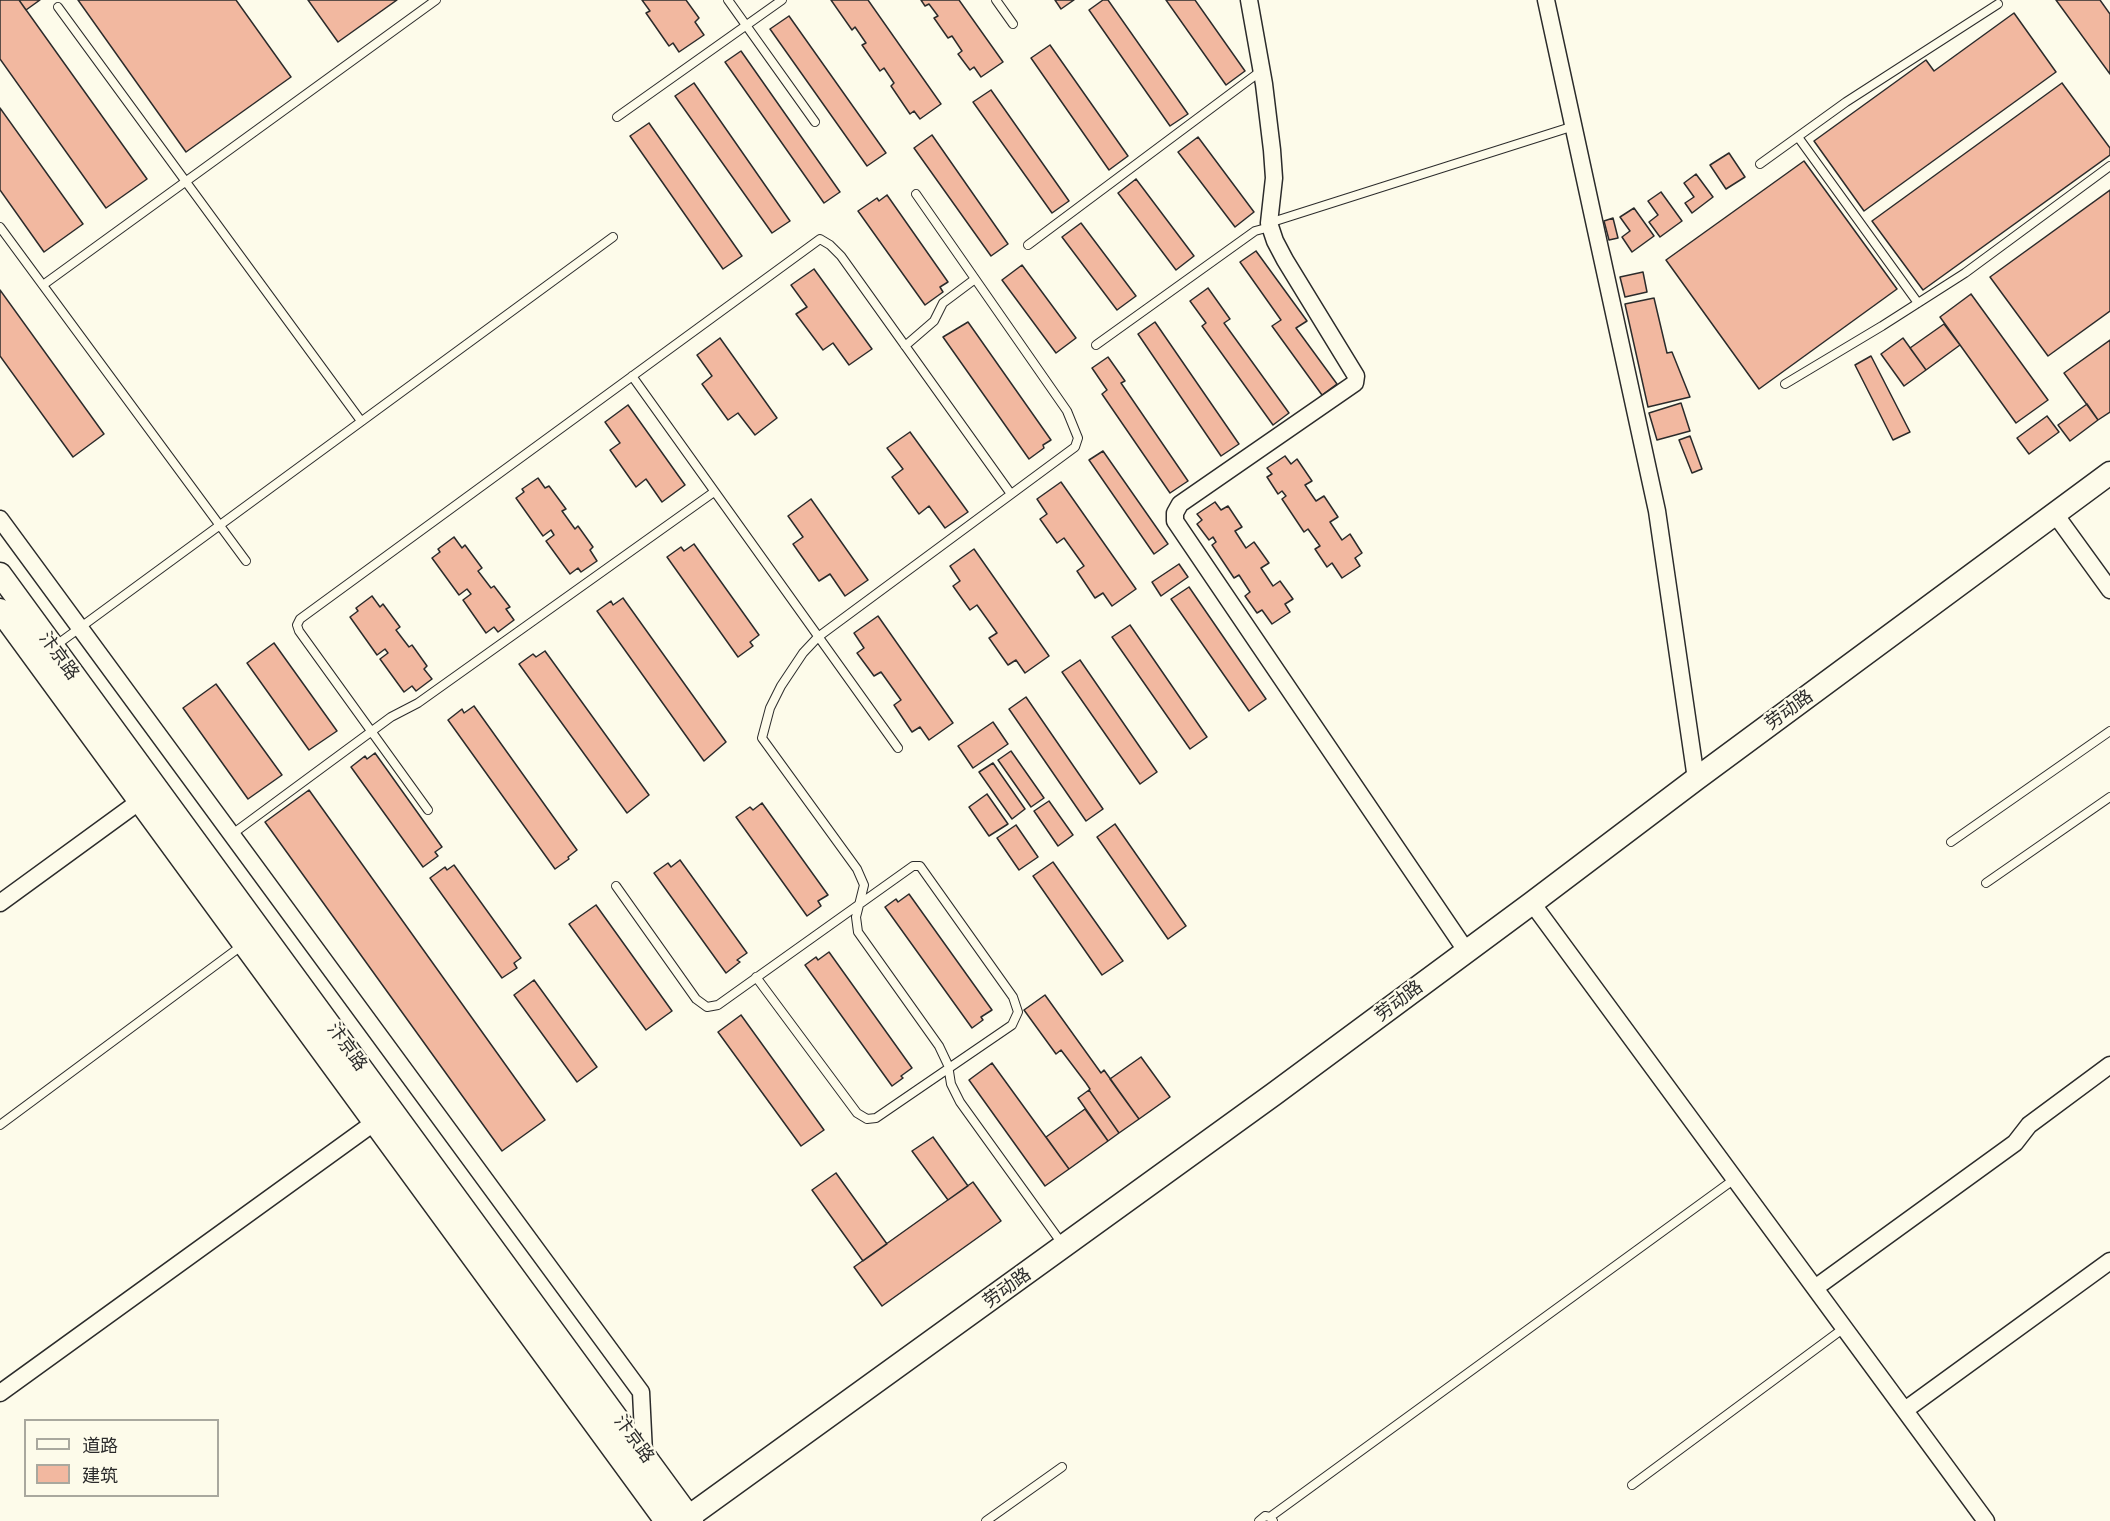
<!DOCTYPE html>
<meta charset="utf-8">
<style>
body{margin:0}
#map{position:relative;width:2110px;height:1521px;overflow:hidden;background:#fdfbea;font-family:"Public Sans","Noto Sans SC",sans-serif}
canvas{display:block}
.legend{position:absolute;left:24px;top:1419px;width:195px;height:78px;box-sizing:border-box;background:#fdfbea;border:2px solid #a9a89e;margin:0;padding:8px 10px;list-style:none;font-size:18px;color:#2b2b2b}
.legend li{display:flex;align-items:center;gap:12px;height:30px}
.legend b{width:30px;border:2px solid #a9a89e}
</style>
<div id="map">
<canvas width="2110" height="1521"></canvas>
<ul class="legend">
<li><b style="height:8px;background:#fdfbea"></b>道路</li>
<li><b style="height:16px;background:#f2b8a0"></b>建筑</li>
</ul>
</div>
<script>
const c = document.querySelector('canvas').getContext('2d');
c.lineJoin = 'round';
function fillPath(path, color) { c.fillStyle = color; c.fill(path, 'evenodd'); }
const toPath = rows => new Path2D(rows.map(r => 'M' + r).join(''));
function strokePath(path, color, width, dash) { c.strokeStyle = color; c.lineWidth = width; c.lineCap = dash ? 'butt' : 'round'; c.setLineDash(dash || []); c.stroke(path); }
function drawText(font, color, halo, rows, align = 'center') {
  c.font = font + ' "Public Sans","Noto Sans SC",sans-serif'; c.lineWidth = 4.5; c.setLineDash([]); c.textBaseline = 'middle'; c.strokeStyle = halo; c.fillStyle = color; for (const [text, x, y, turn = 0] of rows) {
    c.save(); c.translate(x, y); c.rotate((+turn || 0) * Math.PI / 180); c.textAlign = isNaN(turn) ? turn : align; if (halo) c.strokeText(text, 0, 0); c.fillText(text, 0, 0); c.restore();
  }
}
const building = toPath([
 [0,0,19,0,147,179,106,208,0,59,0,0],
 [19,0,40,0,26,10,19,0],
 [78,0,236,0,291,77,186,152,78,0],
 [308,0,397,0,338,42,308,0],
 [642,0,686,0,699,18,695,22,704,35,679,52,673,43,669,46,646,13,650,11,642,0],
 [831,0,868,0,941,104,920,119,914,111,910,114,891,86,894,83,884,68,880,71,862,45,866,43,855,27,852,30,831,0],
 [921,0,959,0,1003,62,981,77,974,67,970,70,958,54,962,51,952,36,948,38,934,18,938,16,929,4,925,6,921,0],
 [1055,0,1074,0,1061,9,1055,0],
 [1103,0,1108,0,1188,114,1170,126,1089,10,1103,0],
 [1166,0,1195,0,1245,71,1226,85,1166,0],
 [2056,0,2100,0,2110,14,2110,74,2056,0],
 [2014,13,2056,72,1864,211,1814,141,1926,60,1934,71,2014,13],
 [789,16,886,153,867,166,770,29,789,16],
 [1050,45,1128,156,1109,170,1031,58,1050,45],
 [741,51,840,192,824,203,725,62,741,51],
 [694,83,790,221,772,233,675,96,694,83],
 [2062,83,2110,148,2110,155,1923,290,1872,221,2062,83],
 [991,90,1069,201,1052,213,973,102,991,90],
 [0,108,83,224,44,252,0,190,0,108],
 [649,123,742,256,723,269,630,136,649,123],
 [932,135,1008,244,991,256,914,148,932,135],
 [1198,137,1254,212,1235,227,1178,152,1198,137],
 [1729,153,1745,177,1726,189,1710,165,1729,153],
 [1804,161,1897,289,1759,389,1666,260,1804,161],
 [1696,174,1713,197,1692,213,1685,203,1694,197,1684,183,1696,174],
 [1136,179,1194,256,1176,270,1118,193,1136,179],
 [2110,190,2110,311,2048,356,1990,277,2110,190],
 [1661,192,1682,221,1660,237,1649,222,1658,215,1648,201,1661,192],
 [887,195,948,282,940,287,943,292,925,305,858,211,877,198,879,201,887,195],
 [1634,208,1654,236,1632,252,1622,237,1630,231,1620,217,1634,208],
 [1613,218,1618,238,1609,240,1604,221,1613,218],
 [1081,223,1136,296,1117,310,1062,237,1081,223],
 [1256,251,1307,321,1296,328,1337,384,1322,395,1272,326,1281,320,1240,262,1256,251],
 [1022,265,1076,338,1056,353,1002,280,1022,265],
 [814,269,872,349,849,365,833,343,823,350,796,314,807,307,791,285,814,269],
 [1643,272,1647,292,1625,297,1620,277,1643,272],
 [1208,288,1230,319,1224,323,1289,413,1273,425,1202,326,1206,323,1190,301,1208,288],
 [0,290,104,434,73,457,0,356,0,290],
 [1971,294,2048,400,2016,423,1940,317,1971,294],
 [1654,298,1667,353,1672,352,1690,397,1648,407,1625,304,1654,298],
 [968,322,1051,440,1043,445,1044,448,1029,459,943,337,968,322],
 [1155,322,1239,444,1221,456,1138,334,1155,322],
 [1944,324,1960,345,1926,370,1910,348,1944,324],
 [720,338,777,418,755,435,738,413,728,420,702,384,712,376,697,355,720,338],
 [1903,338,1926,370,1904,386,1881,354,1903,338],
 [2110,340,2110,412,2098,420,2064,373,2110,340],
 [1871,356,1910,432,1893,440,1855,365,1871,356],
 [1108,357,1125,381,1121,383,1188,481,1170,493,1102,394,1107,390,1092,368,1108,357],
 [1681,403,1690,431,1657,440,1649,413,1681,403],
 [2087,404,2098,420,2070,441,2058,425,2087,404],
 [628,405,685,485,662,502,646,479,636,487,610,450,620,443,605,422,628,405],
 [2047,416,2059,432,2029,454,2017,438,2047,416],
 [910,432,968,512,945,528,929,506,919,514,892,477,903,469,887,448,910,432],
 [1690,436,1702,469,1692,473,1679,440,1690,436],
 [1103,451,1168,544,1154,554,1089,460,1103,451],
 [1285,456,1291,464,1297,459,1312,481,1305,485,1316,501,1324,496,1338,517,1330,522,1342,540,1350,534,1362,553,1355,558,1360,566,1342,578,1332,563,1327,567,1315,549,1320,546,1308,529,1304,532,1282,499,1286,496,1282,491,1278,494,1267,477,1272,474,1267,468,1285,456],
 [538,478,545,488,549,486,566,509,562,511,575,529,578,526,593,547,590,550,597,561,581,572,578,568,570,574,546,541,554,535,551,530,543,536,516,498,524,492,522,489,538,478],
 [1061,482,1136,589,1112,606,1103,593,1095,598,1077,571,1084,566,1064,538,1057,543,1040,519,1047,514,1037,499,1061,482],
 [811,499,868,580,845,596,830,574,819,581,793,544,803,537,788,516,811,499],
 [1215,502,1221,510,1228,506,1242,527,1235,531,1246,548,1254,542,1269,563,1261,568,1273,586,1280,581,1293,599,1285,604,1290,612,1272,624,1262,610,1257,613,1245,596,1250,592,1239,575,1234,578,1212,545,1216,542,1213,537,1209,540,1197,524,1202,520,1197,514,1215,502],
 [454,537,462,548,465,545,482,568,478,571,491,588,494,586,510,607,506,609,514,620,498,632,494,627,486,633,463,600,471,594,467,589,459,595,432,558,440,552,438,549,454,537],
 [694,544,759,635,750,642,753,646,738,657,667,557,681,547,684,551,694,544],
 [974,549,1049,656,1025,673,1016,660,1008,665,989,638,997,633,977,605,970,610,953,586,960,581,950,566,974,549],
 [1179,564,1188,577,1161,596,1152,582,1179,564],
 [1189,587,1266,699,1249,711,1171,599,1189,587],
 [372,596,380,607,383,604,400,627,396,630,409,647,412,645,427,666,424,669,432,679,416,691,412,686,404,692,380,659,388,653,385,649,377,655,350,617,358,611,356,608,372,596],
 [623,598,726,742,704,761,597,611,611,601,613,605,623,598],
 [878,616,953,723,929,740,920,727,912,732,894,705,901,700,881,672,874,676,857,653,864,648,854,633,878,616],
 [1130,625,1207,737,1190,749,1112,637,1130,625],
 [274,643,337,731,309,750,247,663,274,643],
 [545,651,649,795,627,813,519,664,533,654,536,657,545,651],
 [1080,660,1157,772,1140,784,1062,672,1080,660],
 [216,684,282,775,248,799,183,708,216,684],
 [1026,697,1103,809,1086,821,1009,709,1026,697],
 [474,706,577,850,568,857,569,859,555,869,448,720,462,709,464,713,474,706],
 [993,722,1008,744,973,768,958,746,993,722],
 [1011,751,1044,798,1031,807,998,760,1011,751],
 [375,753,442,847,435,852,438,856,423,867,351,767,365,756,367,759,375,753],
 [993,763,1025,809,1012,819,979,772,993,763],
 [309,790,545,1120,502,1151,265,822,309,790],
 [987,794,1008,824,989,836,969,807,987,794],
 [1049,801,1073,835,1058,846,1034,811,1049,801],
 [762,803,828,895,818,901,821,906,807,916,736,817,750,807,753,810,762,803],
 [1115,824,1186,926,1168,939,1097,837,1115,824],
 [1016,825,1038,857,1019,870,997,838,1016,825],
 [680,860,747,953,737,960,740,962,726,973,654,873,668,863,671,867,680,860],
 [1053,862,1123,961,1102,975,1033,876,1053,862],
 [454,865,521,958,514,963,517,968,502,978,430,878,445,867,447,870,454,865],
 [909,894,992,1010,981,1017,983,1020,972,1028,885,907,896,899,898,902,909,894],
 [596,905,672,1011,646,1030,569,924,596,905],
 [829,952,912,1068,901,1076,903,1078,892,1086,805,965,816,957,818,960,829,952],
 [534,980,597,1067,577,1082,514,995,534,980],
 [1045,995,1101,1073,1104,1070,1139,1119,1119,1133,1089,1090,1090,1089,1086,1083,1061,1050,1056,1054,1024,1010,1045,995],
 [741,1015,824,1130,801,1146,718,1032,741,1015],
 [1141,1057,1170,1097,1139,1119,1110,1079,1141,1057],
 [992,1063,1069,1169,1045,1186,969,1080,992,1063],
 [1089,1090,1119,1133,1108,1141,1078,1098,1089,1090],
 [1085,1109,1108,1141,1069,1169,1046,1137,1085,1109],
 [933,1137,968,1186,948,1200,912,1151,933,1137],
 [836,1173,887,1244,863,1261,812,1190,836,1173],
 [973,1182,1001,1221,882,1306,854,1267,973,1182]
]);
fillPath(building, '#f2b8a0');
strokePath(building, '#2b2b2b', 1.5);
const lane = toPath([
 [728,0,815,122],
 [996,0,1013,24],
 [58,7,361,421],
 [617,117,782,0],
 [1798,137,1918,303],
 [1760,164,1846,102,1998,4],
 [916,194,1067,411,1078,438,1075,447,818,637,803,653,781,686,770,708,762,738,857,869,864,885,856,917,858,932,939,1046,948,1065,951,1084,960,1102,1063,1245],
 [1269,223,1574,126],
 [0,227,246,561],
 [1028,245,1261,71],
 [43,285,436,0],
 [1096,345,1255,231,1270,227],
 [905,346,934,321,943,303,975,279],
 [632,376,898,748],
 [1785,384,1882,326,1965,273,2110,166],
 [55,646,613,237],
 [428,810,299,631,297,625,300,619,820,239,830,245,841,256,1011,494],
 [231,835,391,717,418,703,714,492],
 [1951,842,2110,731],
 [1986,883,2110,797],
 [616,886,696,999,707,1007,718,1005,913,866,920,866,1013,997,1018,1012,1012,1025,876,1118,867,1119,857,1113,756,977],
 [0,1125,244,944],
 [1632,1485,1844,1328],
 [1270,1517,1736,1178],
 [986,1521,1062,1467],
 [1259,1521,1265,1516,1270,1517,1273,1521]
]);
const street = toPath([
 [1249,0,1264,84,1272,150,1274,178,1269,223,1275,241,1285,260,1356,376,1355,383,1180,504,1175,513,1175,521,1467,952],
 [1546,0,1657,511,1696,779],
 [2055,514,2110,590],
 [0,519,641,1392,644,1453],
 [0,903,140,801],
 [1532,903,1986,1521],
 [1815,1288,2015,1143,2029,1125,2110,1065],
 [0,1393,375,1122],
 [1905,1410,2110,1261]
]);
const secondary = toPath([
 [0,574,692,1521],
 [0,610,666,1521],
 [683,1521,1274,1094,1532,903,1696,779,2110,473]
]);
strokePath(lane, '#2b2b2b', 10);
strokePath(street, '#2b2b2b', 19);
strokePath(secondary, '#2b2b2b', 25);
strokePath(lane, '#fdfbea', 8);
strokePath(street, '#fdfbea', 16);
strokePath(secondary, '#fdfbea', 22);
drawText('18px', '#2b2b2b', '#fdfbea', [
 ["汴京路",59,656,54],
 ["劳动路",1789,710,-36],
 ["劳动路",1399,1001,-37],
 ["汴京路",347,1047,54],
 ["劳动路",1007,1288,-36],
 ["汴京路",634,1439,54]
]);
</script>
